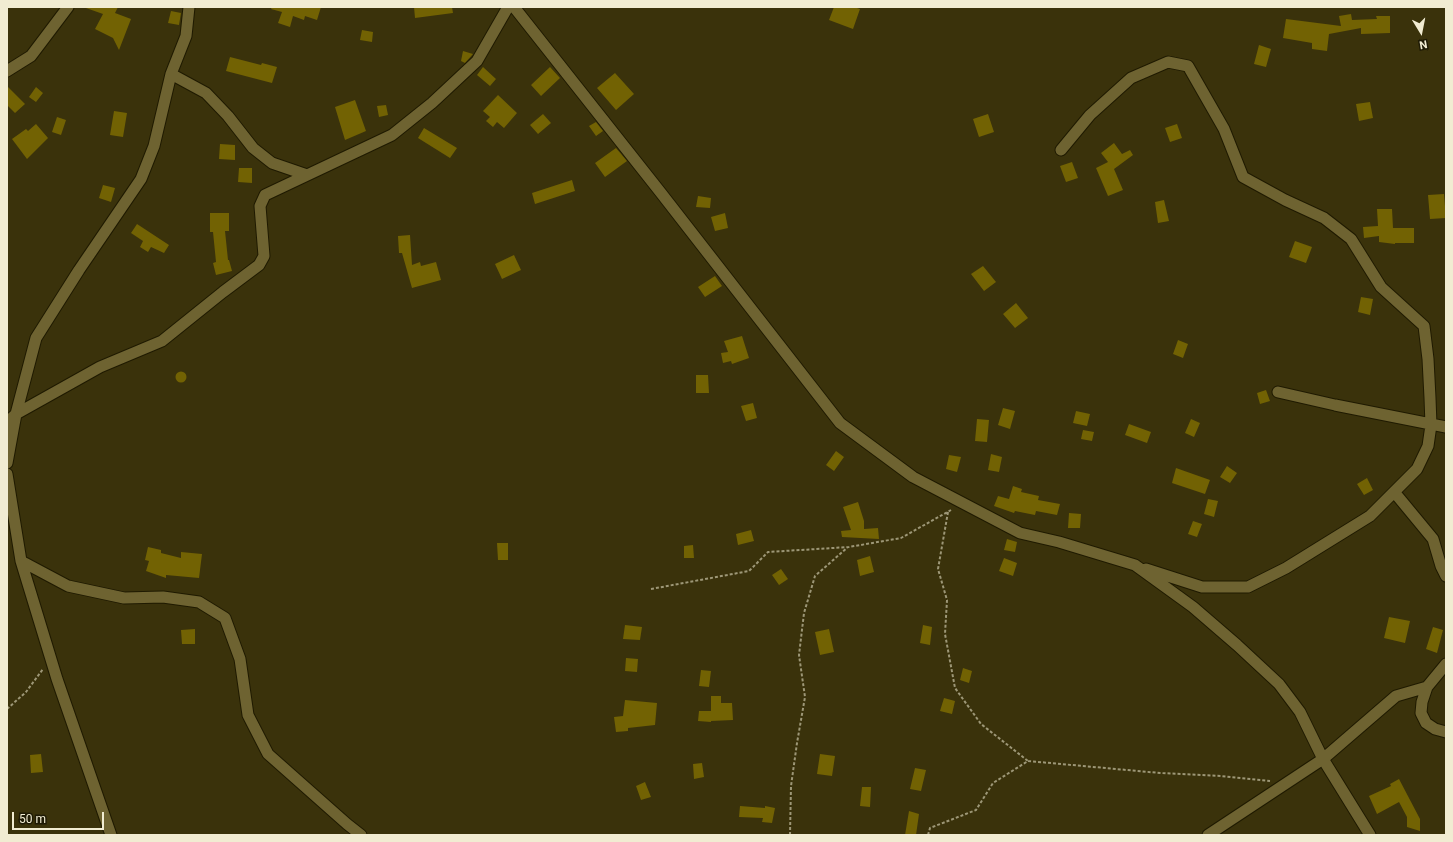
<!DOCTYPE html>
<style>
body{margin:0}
#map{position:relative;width:1453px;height:842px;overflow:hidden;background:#3a320b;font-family:Roboto,sans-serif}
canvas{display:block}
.frame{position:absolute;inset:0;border:8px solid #f1ecd2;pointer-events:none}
.north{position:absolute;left:1401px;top:12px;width:40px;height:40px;-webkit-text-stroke:3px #1e1a05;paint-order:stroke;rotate:170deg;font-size:11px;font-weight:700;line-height:16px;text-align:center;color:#f1ecd2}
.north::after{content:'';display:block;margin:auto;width:14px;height:18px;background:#f1ecd2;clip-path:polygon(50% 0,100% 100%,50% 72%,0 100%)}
.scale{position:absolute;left:12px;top:812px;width:92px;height:18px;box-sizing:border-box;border:2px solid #f1ecd2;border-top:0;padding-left:5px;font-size:12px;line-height:14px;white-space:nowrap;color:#f1ecd2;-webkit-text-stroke:3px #1e1a05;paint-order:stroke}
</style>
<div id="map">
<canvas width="1453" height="842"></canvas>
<div class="frame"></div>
<div class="north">N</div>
<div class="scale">50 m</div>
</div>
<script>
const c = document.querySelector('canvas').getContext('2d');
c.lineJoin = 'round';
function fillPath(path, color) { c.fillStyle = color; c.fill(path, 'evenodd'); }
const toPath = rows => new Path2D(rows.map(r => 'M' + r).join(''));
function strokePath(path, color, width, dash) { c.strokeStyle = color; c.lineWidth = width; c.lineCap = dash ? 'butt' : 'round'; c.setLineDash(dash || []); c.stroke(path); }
fillPath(toPath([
 [86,7,118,7,115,13,131,19,119,50,113,38,95,29,103,14,86,8],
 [272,7,321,7,317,20,305,16,304,20,293,16,290,27,278,23,282,12,271,9],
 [414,7,452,7,453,13,415,18],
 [834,7,854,7,860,9,853,29,829,20],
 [171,11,181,13,179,25,168,23],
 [1351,14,1352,20,1377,19,1376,16,1390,16,1390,33,1361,34,1361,28,1329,34,1327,51,1312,49,1312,43,1283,38,1286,19,1341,26,1339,16],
 [362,30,373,32,372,42,360,40],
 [1259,45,1271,49,1266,67,1254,64],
 [463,51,473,54,465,63,461,61],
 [230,57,261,65,262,63,277,67,272,83,226,71],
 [483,67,496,79,490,86,477,75],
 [550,67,560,78,541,96,531,85],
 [615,73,634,94,616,110,597,88],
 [7,86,25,104,15,113,7,105],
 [36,87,43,93,36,102,29,97],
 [498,95,517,113,504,128,497,122,493,127,486,121,490,117,483,111],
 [355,100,366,131,345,140,335,107],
 [1370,102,1373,118,1359,121,1356,104],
 [386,105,388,115,379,117,377,106],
 [114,111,127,113,123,137,110,135],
 [543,114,551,123,538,134,530,125],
 [988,114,994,132,979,137,973,119],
 [57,117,66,120,61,135,52,132],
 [596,122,603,131,596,136,589,126],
 [36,124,48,138,27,159,12,139,26,129,28,131],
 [1177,124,1182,138,1170,142,1165,128],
 [424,128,457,148,450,158,418,138],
 [1114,143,1122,154,1130,150,1133,155,1114,169,1123,190,1108,196,1096,168,1108,162,1101,153],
 [220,144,235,145,235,160,219,159],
 [616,148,627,161,605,177,595,163],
 [1072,162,1078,178,1066,182,1060,166],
 [239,168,252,168,252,183,238,182],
 [572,180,575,191,535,204,532,193],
 [103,185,115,188,111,202,99,198],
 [1444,194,1446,218,1430,219,1428,195],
 [698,196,711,198,710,208,696,207],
 [1164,200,1169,221,1158,223,1155,202],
 [1377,209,1392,209,1393,228,1414,228,1414,243,1395,243,1395,244,1379,242,1379,236,1364,238,1363,227,1378,226],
 [210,213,229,213,229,231,225,231,228,260,229,260,232,271,216,275,213,263,216,262,213,232,210,232],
 [725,213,728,228,715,231,711,217],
 [137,224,169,245,164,253,151,247,148,252,140,247,143,241,131,233],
 [410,235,412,265,420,262,421,266,436,262,441,280,412,288,402,253,399,253,398,236],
 [1295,241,1312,247,1306,263,1289,257],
 [514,255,521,270,502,279,495,264],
 [983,266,996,282,984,291,971,274],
 [715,276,722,286,705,297,698,287],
 [1361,297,1373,299,1370,315,1358,312],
 [1016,303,1028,318,1015,328,1003,314],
 [742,336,749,358,732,364,731,361,723,363,721,353,728,352,724,341],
 [1178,340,1188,344,1183,358,1173,354],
 '175.5 377a5.5 5.5 0 1 1 11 0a5.5 5.5 0 1 1-11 0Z',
 [696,375,708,375,709,393,696,393],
 [1266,390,1270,401,1260,404,1257,393],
 [753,403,757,418,746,421,741,406],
 [1003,408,1015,411,1010,429,998,425],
 [1076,411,1090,414,1087,426,1073,423],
 [977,419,989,420,987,442,975,441],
 [1191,419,1200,423,1194,437,1185,433],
 [1129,424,1151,432,1147,443,1125,435],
 [1083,430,1094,432,1092,441,1081,439],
 [836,451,844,457,834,471,826,465],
 [991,454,1002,457,999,472,988,470],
 [949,455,961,457,957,472,946,469],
 [1227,466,1237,473,1230,483,1220,477],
 [1176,468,1210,480,1205,494,1172,483],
 [1367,478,1373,490,1364,495,1357,484],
 [1013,486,1022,489,1021,492,1039,496,1038,500,1060,504,1057,515,1036,511,1035,515,1015,511,1014,513,994,506,998,496,1009,499],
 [1208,499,1218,501,1214,517,1204,514],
 [858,502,864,521,864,529,878,528,879,539,842,537,841,531,851,530,843,507],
 [1069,513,1081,514,1080,528,1068,528],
 [1193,521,1202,524,1197,537,1188,534],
 [751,530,754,541,738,545,736,534],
 [1007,539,1017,542,1015,552,1004,550],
 [497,543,508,543,508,560,498,560],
 [693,545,694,558,684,558,684,546],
 [148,547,161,550,161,553,181,558,181,552,202,554,199,578,166,575,166,578,146,571,149,561,145,560],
 [870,556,874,572,860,576,857,560],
 [1004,558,1017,563,1013,576,999,571],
 [781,569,788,579,779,585,772,575],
 [1389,617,1410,621,1405,643,1384,638],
 [625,625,642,627,640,640,623,639],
 [923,625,932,627,930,645,920,643],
 [1433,627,1443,630,1437,653,1426,649],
 [195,629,195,644,182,644,181,630],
 [829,629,834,652,820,655,815,632],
 [626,658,638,659,637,672,625,671],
 [963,668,972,671,969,683,960,680],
 [701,670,711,671,709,687,699,686],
 [711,696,721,696,721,703,732,703,733,720,711,721,711,722,698,721,699,711,711,711],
 [944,698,955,701,952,714,940,711],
 [625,700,657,703,655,725,628,728,628,731,616,732,614,717,623,716],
 [41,754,43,772,31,773,30,755],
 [820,754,835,756,832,776,817,774],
 [702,763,704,777,694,779,693,764],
 [915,768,926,770,921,791,910,789],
 [1399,779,1420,819,1420,831,1407,827,1407,817,1399,802,1377,814,1369,796,1391,786,1390,784],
 [645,782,651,797,641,800,636,786],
 [862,787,871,787,870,807,860,806],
 [740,806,765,808,765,806,775,808,772,823,762,822,763,818,739,817],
 [909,811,919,814,916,835,905,835]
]), '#726203');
const minor = toPath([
 [514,7,661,193,840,423,913,477,1020,533,1059,542,1135,565,1193,607,1237,645,1279,684,1300,712,1323,759,1370,835],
 [7,71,31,56,68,7],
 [171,74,206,93,228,116,253,148,272,163,307,175],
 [1061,150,1090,115,1131,78,1168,62,1188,66,1224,129,1243,177,1285,200,1324,218,1351,239,1381,287,1424,326,1428,359,1430,398,1431,425,1428,446,1417,469,1370,516,1286,568,1248,587,1202,587,1146,569],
 [1278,392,1335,405,1446,427],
 [7,422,16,414,100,367,162,341,223,292,259,265,264,256,260,206,265,195,392,135,432,103,477,61,508,7],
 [7,463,16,414,36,338,79,270,141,179,154,146,171,74,186,36,189,7],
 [7,474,21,561,57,679,111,835],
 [1395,493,1433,539,1441,566,1446,576],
 [21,561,68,586,124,598,163,597,199,602,225,618,240,659,248,715,268,754,347,824,361,835],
 [1427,687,1422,702,1421,713,1426,723,1435,729,1446,732],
 [1208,835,1323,759,1396,696,1427,687,1446,664]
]);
strokePath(minor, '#1f1a01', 13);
strokePath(toPath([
 [948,512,938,569,947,600,945,634,955,688,981,724,1028,761],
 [651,589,749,571,768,552,849,547,901,538,951,510],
 [7,709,26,692,43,669],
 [790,835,791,786,797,743,805,697,799,655,804,613,815,576,848,547],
 [928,835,930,828,976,810,993,783,1028,761,1160,773,1221,776,1270,781]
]), '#9d9777', 2, [3, 2]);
strokePath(minor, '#6e6331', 11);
</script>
